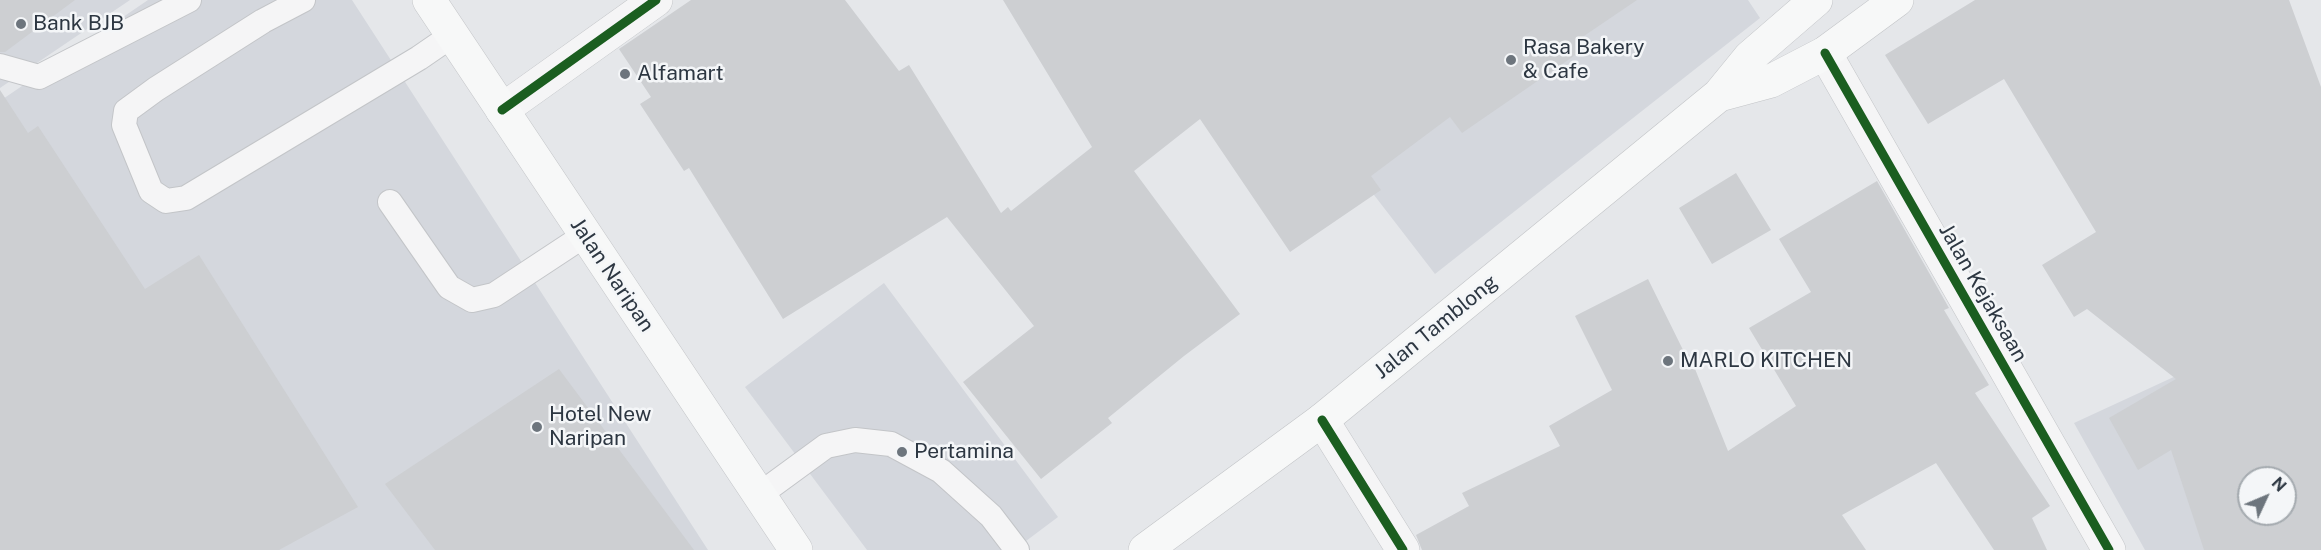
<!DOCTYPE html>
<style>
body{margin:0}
#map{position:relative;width:2321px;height:550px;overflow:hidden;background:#e5e7ea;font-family:"Public Sans",sans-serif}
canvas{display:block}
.north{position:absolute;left:2237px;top:466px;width:60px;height:60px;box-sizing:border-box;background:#f4f6f8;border:2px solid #a4aaaf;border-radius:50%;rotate:46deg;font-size:16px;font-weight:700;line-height:24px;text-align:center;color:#2d3742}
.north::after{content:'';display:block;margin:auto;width:21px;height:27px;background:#6d757d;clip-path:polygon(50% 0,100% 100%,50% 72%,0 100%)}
</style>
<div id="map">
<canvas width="2321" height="550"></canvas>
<div class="north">N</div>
</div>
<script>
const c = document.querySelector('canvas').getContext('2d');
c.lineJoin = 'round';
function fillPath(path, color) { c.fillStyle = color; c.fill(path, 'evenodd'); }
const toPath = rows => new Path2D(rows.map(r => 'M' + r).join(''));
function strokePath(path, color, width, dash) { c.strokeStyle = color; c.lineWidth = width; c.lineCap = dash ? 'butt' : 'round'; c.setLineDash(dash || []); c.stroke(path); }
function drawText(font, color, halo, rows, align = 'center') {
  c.font = font + ' "Public Sans",sans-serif'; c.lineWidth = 5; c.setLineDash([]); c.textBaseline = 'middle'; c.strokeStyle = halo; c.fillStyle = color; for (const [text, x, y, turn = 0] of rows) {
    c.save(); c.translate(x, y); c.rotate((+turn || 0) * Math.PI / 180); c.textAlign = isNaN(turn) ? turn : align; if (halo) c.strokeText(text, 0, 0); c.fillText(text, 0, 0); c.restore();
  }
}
fillPath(toPath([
 [0,0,130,0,0,88],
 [148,0,352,0,708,550,167,550,0,101],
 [1228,0,1748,0,1760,18,1435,274,1256,42],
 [884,283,1058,517,1014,550,867,550,745,387],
 [2321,309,2321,550,2145,550,2074,423],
 [2249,478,2285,478,2285,514,2249,514]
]), '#d4d7dd');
fillPath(toPath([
 [0,0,75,0,5,52,0,52],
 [691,0,845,0,899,71,909,65,1001,213,1008,207,1011,211,1092,147,1003,0,1637,0,1578,40,1584,49,1462,133,1450,117,1371,176,1381,190,1290,252,1200,119,1134,171,1240,314,1184,356,1108,418,1112,423,1041,479,963,382,1034,326,947,217,783,319,689,168,684,171,640,104,651,97,619,49],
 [1975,0,2289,0,2321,87,2321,550,2204,550,2171,450,2138,470,2109,418,2176,379,2087,309,2074,317,2042,265,2096,232,2004,79,1928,124,1885,55],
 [2249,478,2285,478,2285,514,2249,514],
 [0,90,28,133,38,126,145,289,199,255,358,507,279,550,0,550],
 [1736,173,1771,230,1712,264,1679,208],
 [1877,181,1949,308,1944,310,1989,385,1975,393,2050,506,2032,518,2047,550,1994,550,1936,463,1842,515,1866,550,1422,550,1416,535,1469,506,1462,493,1560,446,1549,426,1612,390,1575,316,1648,279,1686,356,1689,354,1728,451,1796,406,1749,328,1811,292,1779,239],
 [559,369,694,550,435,550,385,484]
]), '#cdcfd2');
const lane = toPath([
 [303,0,263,21,156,89,126,111,124,125,151,191,166,201,186,198,419,58,451,36],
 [0,66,39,77,189,0],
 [390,202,449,287,472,300,494,295,585,235],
 [759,495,826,446,855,440,891,444,941,471,991,516,1017,550]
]);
const street = toPath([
 [1825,53,2109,550],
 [502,110,656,0],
 [1322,420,1403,550]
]);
const secondary = toPath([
 [429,0,796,550]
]);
const primary = toPath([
 [1719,95,1771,81,1825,53,1897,0],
 [1145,550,1322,420,1719,95,1750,57,1816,0]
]);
strokePath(lane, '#c3c5c8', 26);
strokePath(street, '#c3c5c8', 34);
strokePath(secondary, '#c3c5c8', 34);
strokePath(primary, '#c2c4c7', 34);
strokePath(lane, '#f5f5f6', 24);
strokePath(street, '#f5f5f6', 33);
strokePath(secondary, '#f7f8f8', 33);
strokePath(primary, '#f7f8f8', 33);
strokePath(toPath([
 [1825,53,2109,550],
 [502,110,656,0],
 [1322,420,1403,550]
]), '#1b5e20', 9);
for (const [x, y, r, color] of [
 [21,24,6,"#6d757d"],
 [1511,60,6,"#6d757d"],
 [625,74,6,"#6d757d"],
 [1668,361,6,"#6d757d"],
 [537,427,6,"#6d757d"],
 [902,452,6,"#6d757d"]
]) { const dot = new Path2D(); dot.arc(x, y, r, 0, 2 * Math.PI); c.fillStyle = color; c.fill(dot); strokePath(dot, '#f4f6f8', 2); }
drawText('21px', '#2d3742', '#f4f6f8', [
 ["Bank BJB",33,24],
 ["Rasa Bakery",1523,48],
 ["& Cafe",1523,72],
 ["Alfamart",637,74],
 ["MARLO KITCHEN",1680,361],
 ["Hotel New",549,415],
 ["Naripan",549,439],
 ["Pertamina",914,452]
], 'left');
drawText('21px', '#2d3742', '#f4f6f8', [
 ["Jalan Naripan",612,275,56],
 ["Jalan Kejaksaan",1983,293,60],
 ["Jalan Tamblong",1436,327,-39]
]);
</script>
